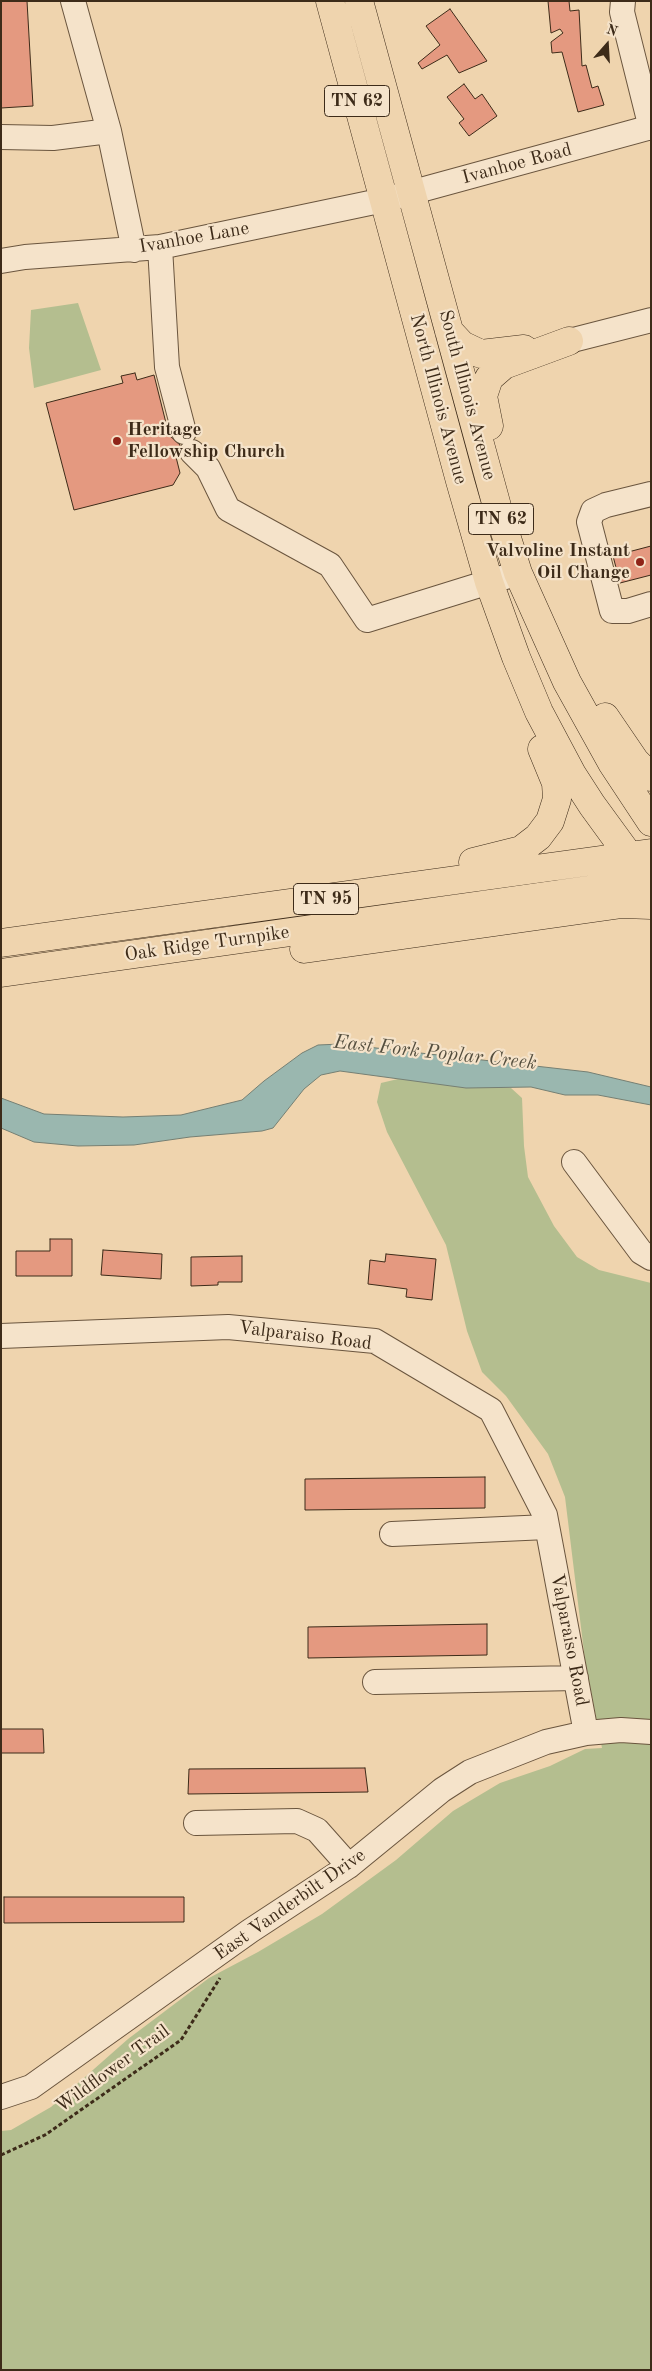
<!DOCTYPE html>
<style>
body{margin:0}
#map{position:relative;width:652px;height:2371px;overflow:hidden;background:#efd4ae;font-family:"Old Standard TT",serif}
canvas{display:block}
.frame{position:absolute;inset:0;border:2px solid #3d2b19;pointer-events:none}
.north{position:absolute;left:582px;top:20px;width:50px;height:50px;-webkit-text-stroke:4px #f5e3ca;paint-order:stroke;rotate:19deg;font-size:14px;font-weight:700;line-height:20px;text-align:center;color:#3d2b19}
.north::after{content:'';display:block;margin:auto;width:18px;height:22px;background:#3d2b19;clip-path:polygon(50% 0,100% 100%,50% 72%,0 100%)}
</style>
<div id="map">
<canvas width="652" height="2371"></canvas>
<div class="frame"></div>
<div class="north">N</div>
</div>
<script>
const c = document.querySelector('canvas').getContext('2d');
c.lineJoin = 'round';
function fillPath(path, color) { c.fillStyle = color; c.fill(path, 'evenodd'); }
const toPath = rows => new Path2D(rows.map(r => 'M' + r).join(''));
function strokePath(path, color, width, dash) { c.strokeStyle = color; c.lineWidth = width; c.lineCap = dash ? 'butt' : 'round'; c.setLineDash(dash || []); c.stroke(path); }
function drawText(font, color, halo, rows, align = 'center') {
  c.font = font + ' "Old Standard TT",serif'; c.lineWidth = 4.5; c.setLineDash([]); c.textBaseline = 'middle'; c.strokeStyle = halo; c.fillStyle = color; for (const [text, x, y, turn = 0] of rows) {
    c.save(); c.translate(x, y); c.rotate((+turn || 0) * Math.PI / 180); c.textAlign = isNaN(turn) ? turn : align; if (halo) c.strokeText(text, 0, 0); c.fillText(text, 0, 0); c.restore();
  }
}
fillPath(toPath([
 [78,303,101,370,34,388,29,348,31,310],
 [398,1079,421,1080,466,1088,489,1086,511,1088,522,1098,524,1146,528,1177,554,1226,577,1257,599,1270,651,1283,651,2370,1,2370,1,2131,11,2130,51,2107,128,2039,209,1978,258,1952,322,1914,396,1860,453,1811,500,1783,550,1766,585,1749,602,1748,585,1660,565,1497,548,1454,506,1396,482,1372,467,1331,446,1245,387,1132,377,1102,381,1083]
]), '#b4be8f');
const water = toPath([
 [341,1044,588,1072,651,1087,651,1105,598,1095,565,1095,531,1087,466,1088,340,1071,321,1075,304,1089,273,1128,262,1131,190,1137,134,1145,78,1146,34,1142,1,1128,1,1098,44,1114,123,1117,181,1115,242,1100,264,1081,302,1053,318,1045,341,1044]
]);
fillPath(water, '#9ab7af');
strokePath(water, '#757f73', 1);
const building = toPath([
 [1,1,27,1,33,106,1,108,1,1],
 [548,1,569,1,570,11,579,10,582,66,586,65,592,88,598,86,604,105,578,112,562,52,552,53,551,42,563,33,560,29,551,33,548,1],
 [450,9,487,61,459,73,447,55,422,69,418,63,440,45,426,26,450,9],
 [464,84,475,99,482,94,497,116,469,136,459,123,464,119,447,97,464,84],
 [135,373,137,380,154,375,169,435,180,445,179,456,176,457,180,473,173,485,74,510,46,403,123,383,121,376,135,373],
 [651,546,651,575,620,583,613,556,651,546],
 [50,1239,72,1239,72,1276,16,1276,16,1251,50,1251,50,1239],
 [103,1250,162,1254,161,1279,101,1275,103,1250],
 [386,1254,436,1259,432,1300,406,1297,407,1289,368,1284,370,1260,385,1262,386,1254],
 [242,1256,242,1282,218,1282,218,1285,191,1286,191,1257,242,1256],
 [485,1477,485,1508,305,1510,305,1479,485,1477],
 [487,1624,487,1655,308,1658,308,1627,487,1624],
 [1,1729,43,1729,44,1753,1,1753,1,1729],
 [365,1768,368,1792,188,1794,189,1769,365,1768],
 [4,1897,184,1897,184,1922,4,1923,4,1897]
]);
fillPath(building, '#e49980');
strokePath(building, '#3d2b19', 1);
const minor = toPath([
 [73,1,109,131,134,250],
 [623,1,622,12,651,128],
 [1,137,53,138,109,131],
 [160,247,167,367,184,432],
 [1,261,25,257,160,247,384,200,651,127],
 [569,341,651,320],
 [192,452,208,468,228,509,330,565,367,620,518,573],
 [651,494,606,505,593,511,589,522,612,611,628,611,651,604],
 [574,1162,641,1252,651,1258],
 [1,1336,228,1327,375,1341,491,1410,545,1515,586,1733],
 [392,1534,547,1527],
 [375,1682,576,1678],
 [196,1823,297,1821,317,1830,349,1866],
 [1,2097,31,2087,250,1931,349,1866,442,1790,470,1772,546,1742,586,1733,621,1730,651,1732]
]);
const highway = toPath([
 [330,1,460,481,489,582,516,657,539,712,572,774,592,805,651,886],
 [359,1,498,510,518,573,567,682,612,763,651,822],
 [449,331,462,345,481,354,524,349],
 [489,426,483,396,489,378,504,365,569,341],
 [605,717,635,761,651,777],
 [473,862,521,850,538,837,550,821,557,799,556,783,542,749],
 [1,943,651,853],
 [304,949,622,904,651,905],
 [1,973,651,881]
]);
strokePath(minor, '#6a553e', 26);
strokePath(highway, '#3d2b19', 29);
strokePath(toPath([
 [1,2155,45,2135,181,2040,220,1978]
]), '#3d2b19', 3, [4, 2.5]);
strokePath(minor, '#f5e3ca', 24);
strokePath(highway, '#efd4ae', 28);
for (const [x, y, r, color] of [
 [117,441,5,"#8f2418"],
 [640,562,5,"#8f2418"]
]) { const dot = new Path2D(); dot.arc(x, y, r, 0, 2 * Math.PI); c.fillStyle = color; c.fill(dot); strokePath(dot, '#f5e3ca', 2); }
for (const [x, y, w] of [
 [357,101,65],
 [501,519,65],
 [326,899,65]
]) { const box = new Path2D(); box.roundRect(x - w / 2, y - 15.5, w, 31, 4); c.fillStyle = '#f5e3ca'; c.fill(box); strokePath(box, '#3d2b19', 1); }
drawText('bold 18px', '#3d2b19', null, [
 ["TN 62",357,101],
 ["TN 62",501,519],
 ["TN 95",326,899]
]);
drawText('19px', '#3d2b19', '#f5e3ca', [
 ["Ivanhoe Road",517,164,-15],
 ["Ivanhoe Lane",194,238,-10],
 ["South Illinois Avenue",467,395,75],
 ["North Illinois Avenue",438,399,75],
 ["Oak Ridge Turnpike",207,944,-8],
 ["Valparaiso Road",305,1336,7],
 ["Valparaiso Road",569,1640,79],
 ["East Vanderbilt Drive",290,1905,-35],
 ["Wildflower Trail",113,2069,-36]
]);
drawText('bold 19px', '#3d2b19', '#f5e3ca', [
 ["Heritage",127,430],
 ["Fellowship Church",127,452],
 ["Valvoline Instant",630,551,"right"],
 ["Oil Change",630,573,"right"]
], 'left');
drawText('italic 20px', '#544e3e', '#f5e3ca', [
 ["East Fork Poplar Creek",435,1053,6]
]);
</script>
